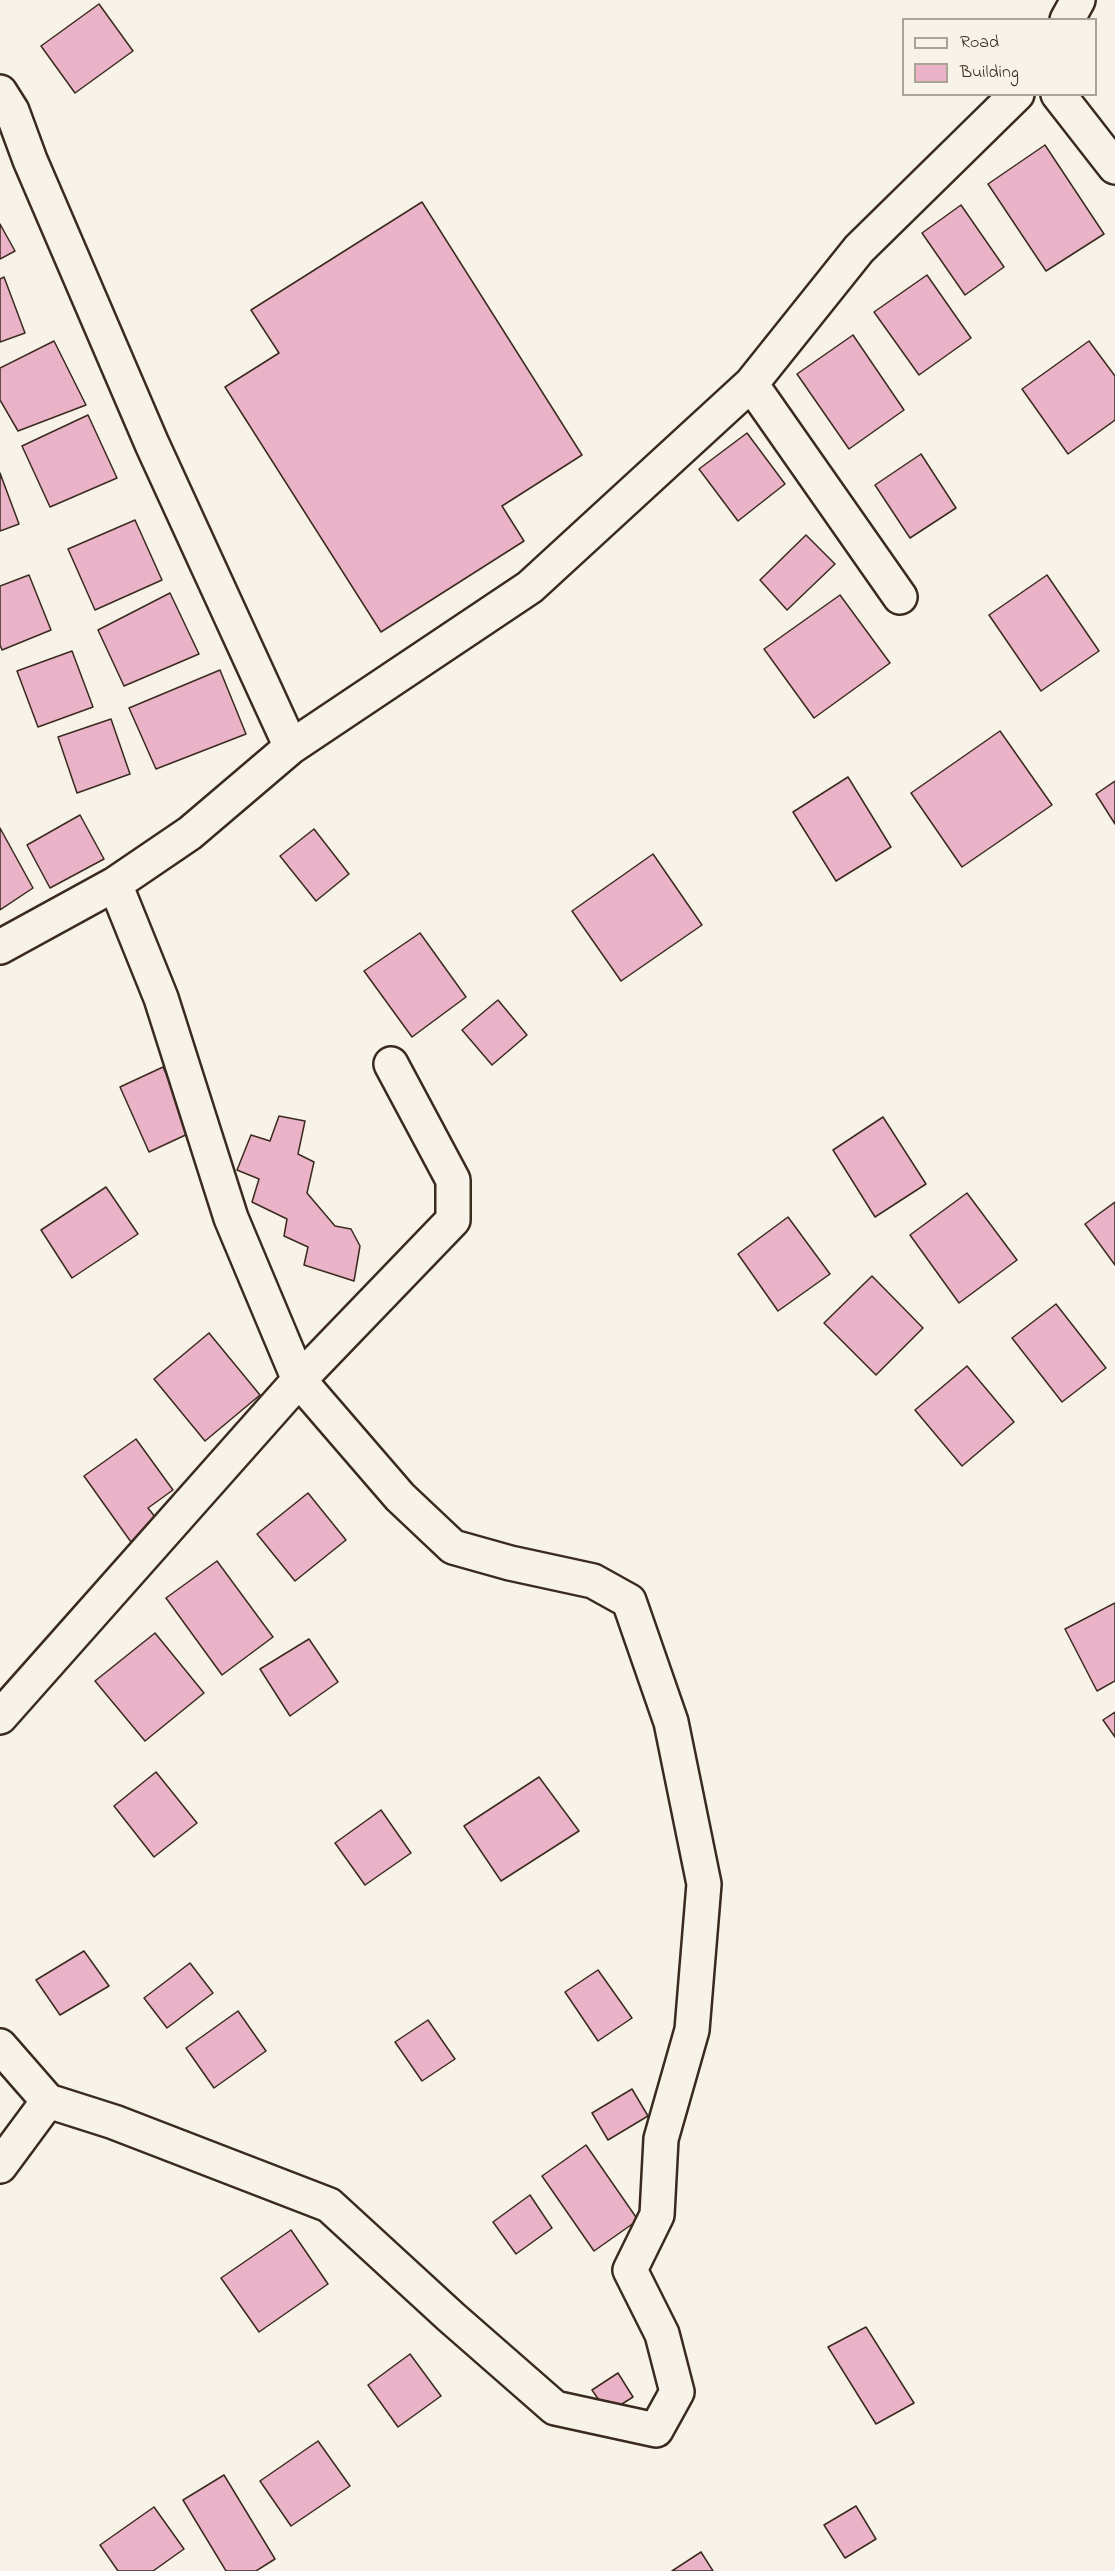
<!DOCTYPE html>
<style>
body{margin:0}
#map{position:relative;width:1115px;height:2571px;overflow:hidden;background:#f7f3e8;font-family:"Indie Flower",sans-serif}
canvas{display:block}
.legend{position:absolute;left:902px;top:18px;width:195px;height:78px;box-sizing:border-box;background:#f7f3e8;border:2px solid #aca397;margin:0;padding:8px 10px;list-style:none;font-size:18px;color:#3b2a1e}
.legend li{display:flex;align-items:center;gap:12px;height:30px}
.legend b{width:30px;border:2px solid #aca397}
</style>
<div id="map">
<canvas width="1115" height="2571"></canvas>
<ul class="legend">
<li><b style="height:8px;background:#f7f3e8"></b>Road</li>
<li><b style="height:16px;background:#eab3c8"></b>Building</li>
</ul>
</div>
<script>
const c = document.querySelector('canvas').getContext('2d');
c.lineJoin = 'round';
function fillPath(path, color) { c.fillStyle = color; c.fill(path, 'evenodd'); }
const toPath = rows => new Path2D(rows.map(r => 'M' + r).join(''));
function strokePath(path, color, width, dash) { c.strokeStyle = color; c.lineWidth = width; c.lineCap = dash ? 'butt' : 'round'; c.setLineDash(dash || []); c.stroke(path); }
const building = toPath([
 [99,4,133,51,75,93,41,46,99,4],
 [1045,145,1104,234,1046,271,988,184,1045,145],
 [422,202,582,455,502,506,524,541,381,632,225,387,279,353,251,310,422,202],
 [961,205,1004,267,965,295,922,233,961,205],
 [0,224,15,251,0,259,0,224],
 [927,275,971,338,919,375,874,312,927,275],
 [4,277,25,333,0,342,0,279,4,277],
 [853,335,904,410,849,449,797,374,853,335],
 [54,341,86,405,18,431,0,400,0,368,54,341],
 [1089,341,1115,376,1115,420,1068,454,1022,389,1089,341],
 [88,415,117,478,50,507,22,446,88,415],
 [747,433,785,484,738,521,699,469,747,433],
 [921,454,956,508,910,538,875,485,921,454],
 [0,473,19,524,0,531,0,473],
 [135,520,162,580,95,610,68,549,135,520],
 [806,535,835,564,787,610,760,580,806,535],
 [29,575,51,630,2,650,0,645,0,586,29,575],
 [1047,575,1099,651,1041,691,989,615,1047,575],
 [170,593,199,654,124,686,98,630,170,593],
 [840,595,890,663,814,718,764,649,840,595],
 [72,651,93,707,38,727,17,671,72,651],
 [220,670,246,734,156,769,129,708,220,670],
 [111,719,130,774,77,793,58,737,111,719],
 [1000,731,1052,805,962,867,911,793,1000,731],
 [848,777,891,847,836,881,793,812,848,777],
 [1115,781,1115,824,1096,794,1115,781],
 [80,815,104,859,50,888,27,845,80,815],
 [0,828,33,888,0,910,0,828],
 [314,829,349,874,316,901,280,856,314,829],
 [653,854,702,925,621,981,572,911,653,854],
 [420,933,466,997,412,1037,364,971,420,933],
 [498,1000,527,1035,492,1065,462,1030,498,1000],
 [163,1067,192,1132,149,1152,120,1087,163,1067],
 [279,1116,305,1121,298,1154,314,1162,307,1193,335,1226,351,1229,360,1246,354,1281,304,1265,308,1247,284,1236,287,1219,252,1202,259,1179,237,1170,251,1135,270,1141,279,1116],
 [883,1117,926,1184,875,1217,833,1150,883,1117],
 [106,1187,138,1234,72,1278,41,1230,106,1187],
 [967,1193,1017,1260,959,1303,910,1235,967,1193],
 [1115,1202,1115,1265,1085,1224,1115,1202],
 [788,1217,830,1274,778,1311,738,1254,788,1217],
 [872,1276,923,1328,876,1375,824,1323,872,1276],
 [1056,1304,1106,1368,1062,1402,1012,1338,1056,1304],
 [209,1333,260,1395,205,1441,154,1379,209,1333],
 [967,1366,1014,1422,962,1466,915,1410,967,1366],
 [136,1439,173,1490,148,1508,159,1522,131,1542,84,1476,136,1439],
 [308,1493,346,1540,295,1581,257,1534,308,1493],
 [217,1561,273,1637,222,1675,166,1598,217,1561],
 [1115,1603,1115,1681,1097,1691,1065,1629,1115,1603],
 [155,1633,204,1693,145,1741,95,1681,155,1633],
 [309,1639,338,1682,290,1716,260,1669,309,1639],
 [1115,1712,1115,1737,1103,1720,1115,1712],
 [156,1772,197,1823,154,1857,114,1806,156,1772],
 [539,1777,579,1831,501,1881,464,1826,539,1777],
 [381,1810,411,1853,365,1885,335,1843,381,1810],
 [84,1951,109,1986,60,2015,36,1980,84,1951],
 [190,1963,213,1993,167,2028,144,1998,190,1963],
 [598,1970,632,2018,598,2041,565,1992,598,1970],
 [238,2011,266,2051,214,2088,186,2048,238,2011],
 [428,2020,455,2059,422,2081,395,2042,428,2020],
 [632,2089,648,2116,608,2140,592,2113,632,2089],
 [586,2145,638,2220,594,2251,542,2176,586,2145],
 [530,2195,552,2228,516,2254,493,2222,530,2195],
 [291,2230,328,2284,259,2332,221,2278,291,2230],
 [866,2327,914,2403,876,2424,828,2347,866,2327],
 [410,2354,441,2396,398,2427,368,2385,410,2354],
 [618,2373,633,2397,608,2413,592,2390,618,2373],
 [318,2441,350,2486,291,2526,260,2481,318,2441],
 [224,2475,275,2559,256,2571,226,2571,183,2500,224,2475],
 [856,2506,876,2539,845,2558,824,2525,856,2506],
 [154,2507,184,2549,153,2571,118,2571,100,2545,154,2507],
 [701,2552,713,2571,672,2571,701,2552]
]);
fillPath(building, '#eab3c8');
strokePath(building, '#3b2a1e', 1.5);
const minor = toPath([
 [1067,20,1078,0],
 [0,92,12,111,30,160,152,444,291,747,530,587,751,384,859,249,1017,94],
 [1058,94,1115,167],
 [751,384,900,597],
 [0,947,115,884,190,833,291,747],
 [0,1717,299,1380,453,1220,453,1180,391,1064],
 [0,2046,48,2101,114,2122,329,2205,451,2317,555,2408,656,2430,677,2392,662,2334,630,2270,657,2215,661,2139,692,2030,704,1884,671,1722,629,1601,593,1581,510,1563,453,1547,400,1497,299,1380,231,1218,161,998,115,884],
 [0,2166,48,2101]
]);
strokePath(minor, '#3b2a1e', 38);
strokePath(minor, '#f7f3e8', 33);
</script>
